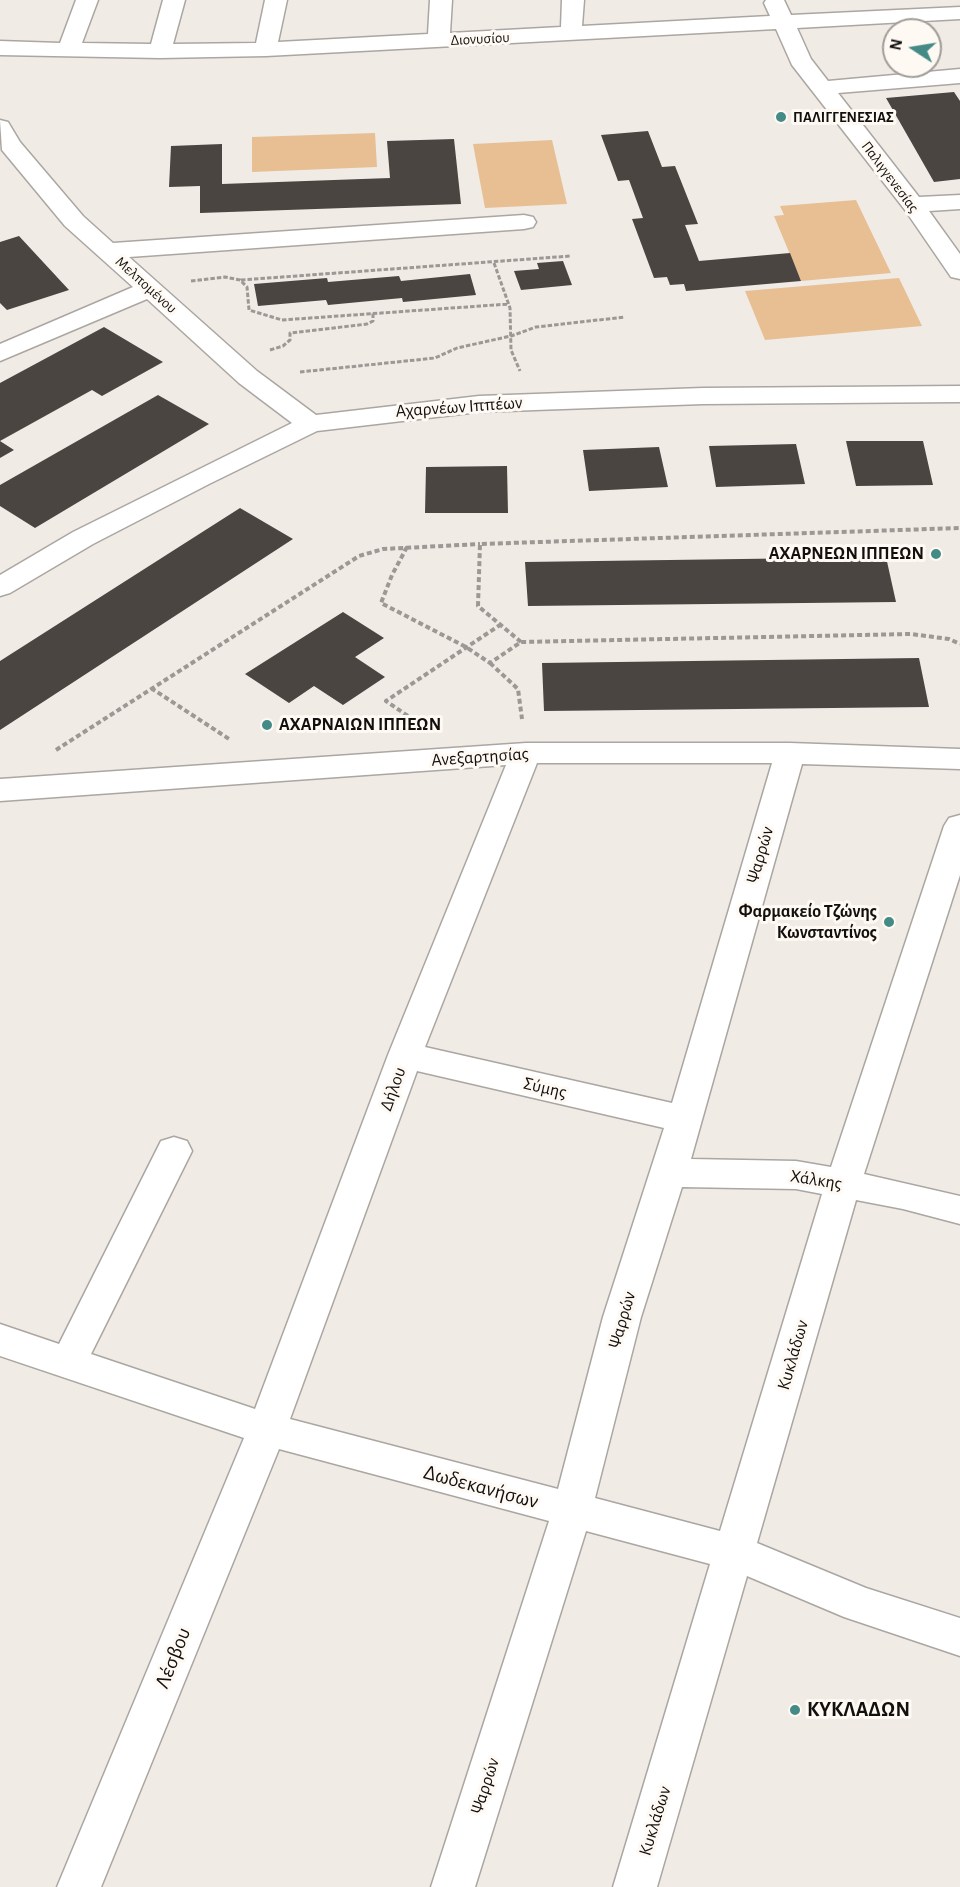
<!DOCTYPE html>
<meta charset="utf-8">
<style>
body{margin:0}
#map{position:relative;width:960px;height:1887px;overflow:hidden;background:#f1ebe6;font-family:"Alegreya Sans",sans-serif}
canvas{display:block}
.north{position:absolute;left:882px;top:18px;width:60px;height:60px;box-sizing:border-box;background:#fef9f3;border:2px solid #a09c97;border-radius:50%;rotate:282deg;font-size:16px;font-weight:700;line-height:24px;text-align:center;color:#12100e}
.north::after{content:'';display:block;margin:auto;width:21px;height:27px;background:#448b87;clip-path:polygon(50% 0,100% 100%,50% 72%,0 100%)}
</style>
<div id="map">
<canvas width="960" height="1887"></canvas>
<div class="north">N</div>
</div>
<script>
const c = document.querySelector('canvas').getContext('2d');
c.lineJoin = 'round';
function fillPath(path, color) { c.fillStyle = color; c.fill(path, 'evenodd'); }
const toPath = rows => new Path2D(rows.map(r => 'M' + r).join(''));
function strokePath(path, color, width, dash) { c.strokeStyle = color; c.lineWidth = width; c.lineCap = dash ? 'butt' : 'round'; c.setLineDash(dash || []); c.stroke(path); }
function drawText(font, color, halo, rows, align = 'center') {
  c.font = font + ' "Alegreya Sans",sans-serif'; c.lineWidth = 6; c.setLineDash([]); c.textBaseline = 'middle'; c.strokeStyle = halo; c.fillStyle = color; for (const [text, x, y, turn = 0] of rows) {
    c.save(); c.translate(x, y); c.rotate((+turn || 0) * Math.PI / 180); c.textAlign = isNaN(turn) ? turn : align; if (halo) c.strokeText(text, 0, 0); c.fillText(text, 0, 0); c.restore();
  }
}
fillPath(toPath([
 [375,133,377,167,252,172,252,137],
 [552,140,567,204,485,208,473,144],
 [856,200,891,273,801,281,774,216,784,215,780,206],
 [899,278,922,326,765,340,745,291]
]), '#e7bf93');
fillPath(toPath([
 [954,92,960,101,960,179,934,182,886,98],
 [648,131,662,167,675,166,698,224,685,225,699,261,790,253,801,281,686,291,684,284,670,285,667,277,654,278,632,219,643,218,629,180,618,181,601,135],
 [454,139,461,204,200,213,200,186,169,187,171,146,222,144,222,184,390,178,387,141],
 [19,236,69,290,7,310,0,303,0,242],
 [563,261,572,285,521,290,514,271,539,269,537,263],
 [470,274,476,295,403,302,402,298,328,305,326,300,258,306,254,284,327,278,328,282,399,276,401,281],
 [104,327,163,362,102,396,92,390,0,441,0,383],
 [158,395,209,424,35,528,0,506,0,485],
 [0,441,14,450,0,458],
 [846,441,923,441,933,485,856,486],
 [796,444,805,484,716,487,709,446],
 [659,447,668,487,589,491,583,450],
 [507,466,508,513,425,513,426,467],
 [240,508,293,539,0,730,0,661],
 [886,557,896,602,528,606,525,562],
 [343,612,384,638,355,657,385,677,343,705,314,686,289,703,245,674],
 [919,658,929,707,544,711,542,663]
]), '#4a4541');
const minor = toPath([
 [76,0,98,0,82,43,151,44,163,0,185,0,173,44,256,43,265,0,287,0,278,42,428,34,430,0,452,0,450,33,561,27,562,0,584,0,582,26,770,16,764,3,766,0,784,0,791,15,960,7,960,19,797,28,811,59,828,81,960,69,960,83,838,93,919,197,960,195,960,209,929,211,960,254,960,279,951,277,905,210,792,65,776,29,266,56,160,58,0,55,0,41,60,43,76,0],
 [0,120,8,122,20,142,83,216,113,243,524,215,533,217,536,222,533,227,524,229,129,257,257,371,316,415,479,396,703,388,960,386,960,402,703,404,479,412,317,431,209,484,93,544,10,593,0,596,0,575,73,532,292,423,239,383,147,299,0,361,0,344,133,287,65,226,2,150,0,120],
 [526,743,790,743,960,749,960,769,802,764,691,1159,796,1161,831,1167,944,826,949,818,960,815,960,875,864,1174,960,1196,960,1224,903,1209,856,1200,757,1543,866,1588,960,1618,960,1656,844,1617,747,1576,657,1887,613,1887,710,1564,586,1531,475,1887,431,1887,549,1521,279,1449,101,1887,57,1887,244,1438,0,1356,0,1324,59,1344,161,1141,174,1137,187,1141,192,1151,91,1354,255,1409,388,1055,506,765,0,801,0,779,526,743],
 [537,763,772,763,672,1103,425,1047,537,763],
 [417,1071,664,1128,603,1317,558,1489,290,1419,417,1071],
 [682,1187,796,1189,822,1194,720,1531,595,1498,641,1317,682,1187]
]);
strokePath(minor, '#aba6a1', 3);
strokePath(toPath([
 [494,263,510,308,511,350,520,371],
 [241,280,571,256],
 [191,281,225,277,240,280,247,287,249,310,282,320,509,304],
 [270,350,283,346,290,340,290,333,367,324,373,321,373,313],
 [300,372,435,358,457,348,511,336,536,327,625,317]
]), '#9c9894', 3, [4.5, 2]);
strokePath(toPath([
 [407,547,392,575,381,603,466,647,490,663,521,642,911,634,949,639,960,644],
 [521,642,478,606,480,544,960,528],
 [490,663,518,689,522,719],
 [151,688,229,739],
 [421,725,386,701,500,625],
 [56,750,359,556,383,549,480,544]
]), '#9c9894', 4, [5, 3]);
fillPath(minor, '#fff');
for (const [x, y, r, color] of [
 [781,117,6,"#448b87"],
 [936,554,6,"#448b87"],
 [267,725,6,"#448b87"],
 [889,922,6,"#448b87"],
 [795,1710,6,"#448b87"]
]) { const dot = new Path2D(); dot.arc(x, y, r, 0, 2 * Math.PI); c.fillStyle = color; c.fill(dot); strokePath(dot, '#fef9f3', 2); }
drawText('15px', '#12100e', '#fef9f3', [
 ["Διονυσίου",480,39,-3],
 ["Παλιγγενεσίας",890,177,53],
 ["Μελπομένου",146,285,42]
]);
drawText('bold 15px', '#12100e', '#fef9f3', [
 ["ΠΑΛΙΓΓΕΝΕΣΙΑΣ",793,117]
], 'left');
drawText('18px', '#12100e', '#fef9f3', [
 ["Αχαρνέων Ιππέων",459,407,-4],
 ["Ανεξαρτησίας",480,757,-4],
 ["Ψαρρών",760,855,-74],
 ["Σύμης",545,1088,13],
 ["Δήλου",393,1089,-70],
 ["Χάλκης",816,1180,9],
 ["Ψαρρών",622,1320,-74],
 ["Κυκλάδων",793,1355,-74],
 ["Ψαρρών",485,1786,-72],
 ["Κυκλάδων",655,1821,-73]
]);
drawText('bold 18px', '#12100e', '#fef9f3', [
 ["ΑΧΑΡΝΕΩΝ ΙΠΠΕΩΝ",924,554],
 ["ΑΧΑΡΝΑΙΩΝ ΙΠΠΕΩΝ",279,725,"left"],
 ["Φαρμακείο Τζώνης",877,912],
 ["Κωνσταντίνος",877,933]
], 'right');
drawText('21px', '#12100e', '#fef9f3', [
 ["Δωδεκανήσων",481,1487,15],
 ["Λέσβου",173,1658,-68]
]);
drawText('bold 21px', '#12100e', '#fef9f3', [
 ["ΚΥΚΛΑΔΩΝ",807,1710]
], 'left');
</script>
